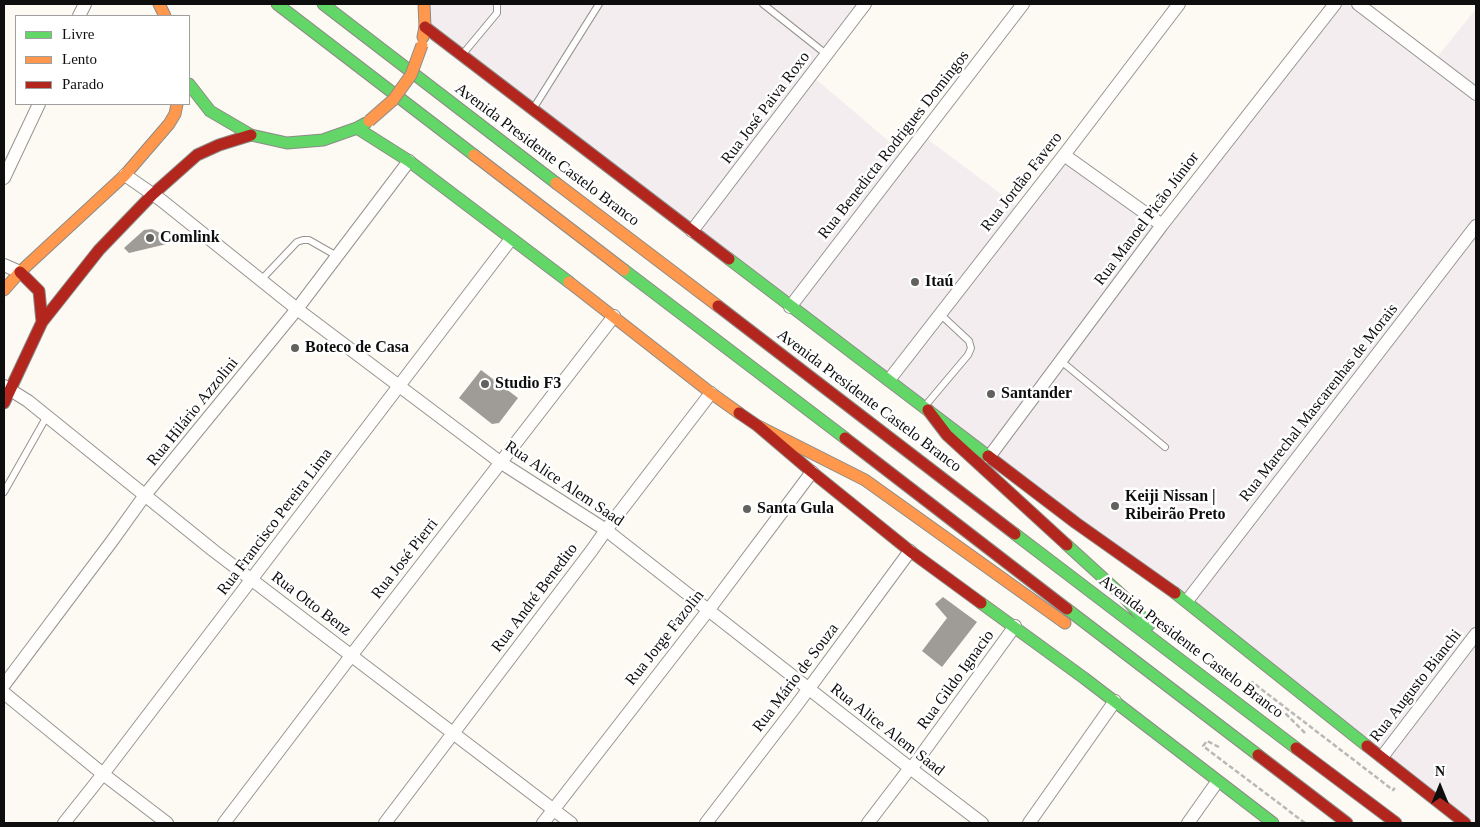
<!DOCTYPE html>
<meta charset="utf-8">
<style>
body{margin:0}
#map{position:relative;width:1480px;height:827px;overflow:hidden;background:#fcfaf2;font-family:"Times New Roman",serif}
canvas{display:block}
.frame{position:absolute;inset:0;border:5px solid #0e0e0e;pointer-events:none}
.legend{position:absolute;left:15px;top:15px;width:175px;height:90px;box-sizing:border-box;background:#fff;border:1px solid #9f9f9f;margin:0;padding:6px 9px;list-style:none;font-size:15px;color:#0e0e0e}
.legend li{display:flex;align-items:center;gap:10px;height:25px}
.legend b{width:25px;border:1px solid #9f9f9f}
.north{position:absolute;left:1415px;top:762px;width:50px;height:50px;-webkit-text-stroke:4px #fff;paint-order:stroke;rotate:0deg;font-size:14px;font-weight:700;line-height:20px;text-align:center;color:#0e0e0e}
.north::after{content:'';display:block;margin:auto;width:18px;height:22px;background:#0e0e0e;clip-path:polygon(50% 0,100% 100%,50% 72%,0 100%)}
</style>
<div id="map">
<canvas width="1480" height="827"></canvas>
<div class="frame"></div>
<ul class="legend">
<li><b style="height:6px;background:#63d668"></b>Livre</li>
<li><b style="height:6px;background:#ff974d"></b>Lento</li>
<li><b style="height:6px;background:#b3261e"></b>Parado</li>
</ul>
<div class="north">N</div>
</div>
<script>
const c = document.querySelector('canvas').getContext('2d');
c.lineJoin = 'round';
function fillPath(path, color) { c.fillStyle = color; c.fill(path, 'evenodd'); }
const toPath = rows => new Path2D(rows.map(r => 'M' + r).join(''));
function strokePath(path, color, width, dash) { c.strokeStyle = color; c.lineWidth = width; c.lineCap = dash ? 'butt' : 'round'; c.setLineDash(dash || []); c.stroke(path); }
function drawText(font, color, halo, rows, align = 'center') {
  c.font = font + ' "Times New Roman",serif'; c.lineWidth = 5; c.setLineDash([]); c.textBaseline = 'middle'; c.strokeStyle = halo; c.fillStyle = color; for (const [text, x, y, turn = 0] of rows) {
    c.save(); c.translate(x, y); c.rotate((+turn || 0) * Math.PI / 180); c.textAlign = isNaN(turn) ? turn : align; if (halo) c.strokeText(text, 0, 0); c.fillText(text, 0, 0); c.restore();
  }
}
fillPath(toPath([
 [424,4,865,4,811,75,906,156,922,135,1021,209,1064,155,1162,224,1335,4,1358,4,1434,61,1476,9,1476,823,1468,823,425,27]
]), '#f3edef');
fillPath(toPath([
 [152,229,160,233,171,243,129,253,124,248,144,230],
 [481,370,518,398,499,423,492,424,459,398],
 [943,597,977,622,942,667,922,651,947,618,935,604]
]), '#9f9c98');
const lane = toPath([
 [763,4,826,54],
 [462,55,497,13,497,4],
 [533,109,599,4],
 [261,280,297,242,303,240,309,240,337,256],
 [1061,361,1165,447],
 [925,406,968,355,971,348,969,341,940,314],
 [4,492,47,416]
]);
const street = toPath([
 [1358,4,1476,94],
 [79,16,85,4],
 [1064,155,1162,225],
 [125,175,161,200,297,309,500,462,606,530,910,768,982,823],
 [4,178,39,104],
 [692,231,865,4],
 [4,265,20,272],
 [790,307,1023,4],
 [889,380,1064,155,1179,4],
 [4,386,28,401,214,551,571,823],
 [989,457,1162,225,1335,4],
 [1187,601,1476,226],
 [4,685,112,541,145,495,297,309,409,161],
 [4,693,103,774,167,823],
 [1382,757,1476,634],
 [64,823,103,774,511,239],
 [224,823,357,648,614,316],
 [385,823,592,550,606,530,711,393],
 [543,823,710,608,812,472],
 [706,823,796,706,910,551],
 [868,823,910,768,914,765,1015,626],
 [1029,823,1115,701],
 [1188,823,1217,782]
]);
const fast = toPath([
 [277,4,474,155],
 [323,4,556,183],
 [189,84,210,111,251,135,287,143,323,140,357,128,366,123],
 [357,128,409,161,569,282],
 [729,259,988,456],
 [624,270,845,438],
 [1015,534,1296,748],
 [1067,545,1123,596,1149,625],
 [1175,593,1367,746],
 [981,603,1084,678,1273,823],
 [1067,609,1258,755]
]);
const slow = toPath([
 [159,4,165,16],
 [423,37,425,27,424,4],
 [474,155,624,270],
 [556,183,718,306],
 [569,282,711,393,739,413],
 [4,290,20,272,125,175,169,124,175,114,177,104],
 [758,426,865,480,1065,623]
]);
const jam = toPath([
 [425,27,729,259],
 [20,272,39,291,42,322],
 [718,306,1015,534],
 [4,403,42,322,99,250,152,195,197,155,219,145,251,135],
 [928,410,947,435,1067,545],
 [739,413,758,426,812,472,910,551,981,603],
 [845,438,1067,609],
 [988,456,1076,523,1175,593],
 [1367,746,1465,823],
 [1296,748,1396,823],
 [1258,755,1347,823]
]);
strokePath(lane, '#959491', 8);
strokePath(street, '#959491', 14);
strokePath(fast, '#8c8b87', 13);
strokePath(slow, '#8c8b87', 13);
strokePath(jam, '#8c8b87', 13);
strokePath(toPath([
 [1305,733,1286,714,1249,686,1252,682,1393,790,1395,788],
 [1219,747,1207,741,1203,746,1305,823]
]), '#b8b8b6', 2.5, [5, 2.5]);
strokePath(lane, '#fffefd', 6);
strokePath(street, '#fffefd', 12);
strokePath(fast, '#63d668', 11);
strokePath(slow, '#ff974d', 11);
strokePath(jam, '#b3261e', 11);
const slowBridge = toPath([
 [369,121,393,100,411,75,422,45]
]);
strokePath(slowBridge, '#8c8b87', 13, []);
strokePath(slowBridge, '#ff974d', 11);
for (const [x, y, r, color] of [
 [150,238,5,"#61615e"],
 [915,282,5,"#61615e"],
 [295,348,5,"#61615e"],
 [485,384,5,"#61615e"],
 [991,394,5,"#61615e"],
 [1115,506,5,"#61615e"],
 [747,509,5,"#61615e"]
]) { const dot = new Path2D(); dot.arc(x, y, r, 0, 2 * Math.PI); c.fillStyle = color; c.fill(dot); strokePath(dot, '#fff', 2); }
drawText('16px', '#0e0e0e', '#fff', [
 ["Rua José Paiva Roxo",766,108,-53],
 ["Rua Benedicta Rodrigues Domingos",894,145,-52],
 ["Avenida Presidente Castelo Branco",547,155,37],
 ["Rua Jordão Favero",1022,182,-52],
 ["Rua Manoel Picão Júnior",1147,219,-53],
 ["Avenida Presidente Castelo Branco",869,401,37],
 ["Rua Marechal Mascarenhas de Morais",1319,403,-52],
 ["Rua Hilário Azzolini",193,412,-51],
 ["Rua Alice Alem Saad",564,484,34],
 ["Rua Francisco Pereira Lima",275,522,-53],
 ["Rua José Pierri",405,559,-52],
 ["Rua André Benedito",535,598,-53],
 ["Rua Otto Benz",311,604,37],
 ["Rua Jorge Fazolin",665,638,-52],
 ["Avenida Presidente Castelo Branco",1191,647,37],
 ["Rua Mário de Souza",796,678,-53],
 ["Rua Gildo Ignacio",956,680,-54],
 ["Rua Augusto Bianchi",1416,686,-52],
 ["Rua Alice Alem Saad",887,730,38]
]);
drawText('bold 16px', '#0e0e0e', '#fff', [
 ["Comlink",160,238],
 ["Itaú",925,282],
 ["Boteco de Casa",305,348],
 ["Studio F3",495,384],
 ["Santander",1001,394],
 ["Keiji Nissan |",1125,497],
 ["Ribeirão Preto",1125,515],
 ["Santa Gula",757,509]
], 'left');
</script>
